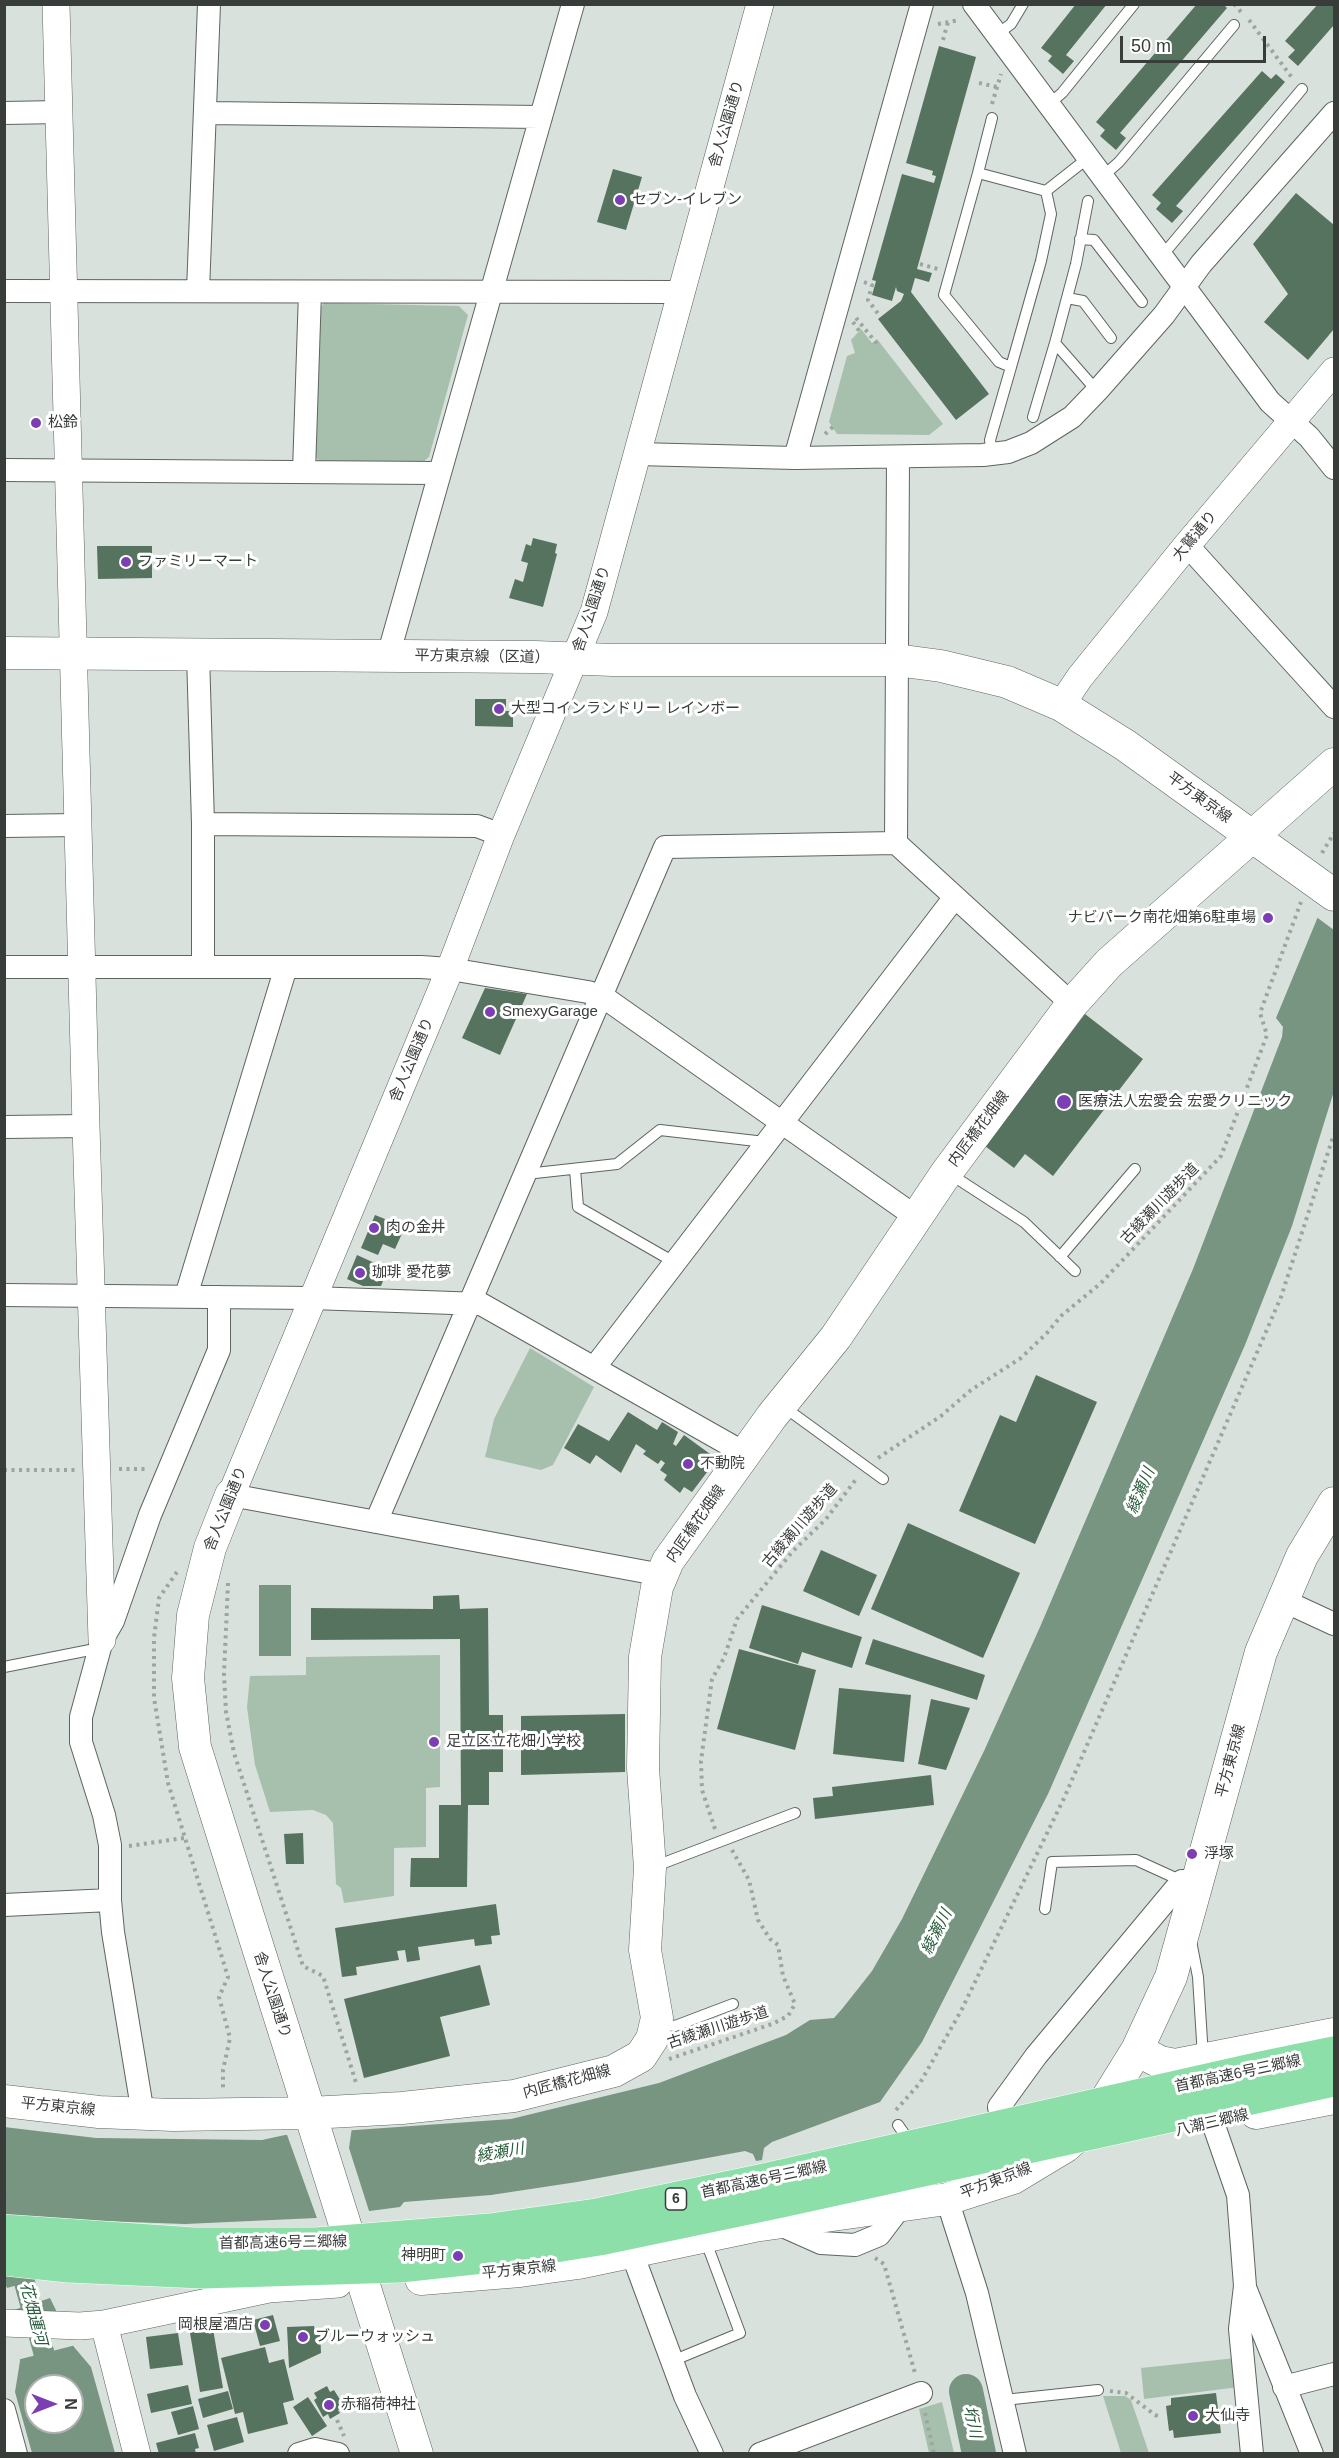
<!DOCTYPE html>
<meta charset="utf-8">
<style>
body{margin:0}
#map{position:relative;width:1339px;height:2458px;overflow:hidden;background:#d8e1db;font-family:Helvetica,sans-serif}
canvas{display:block}
.frame{position:absolute;inset:0;border:6px solid #393d3a;pointer-events:none}
.north{position:absolute;left:24px;top:2374px;width:60px;height:60px;box-sizing:border-box;background:#fff;border:2px solid #b0b1b0;border-radius:50%;rotate:90deg;font-size:16px;font-weight:700;line-height:24px;text-align:center;color:#393d3a}
.north::after{content:'';display:block;margin:auto;width:21px;height:27px;background:#7c3eb3;clip-path:polygon(50% 0,100% 100%,50% 72%,0 100%)}
.scale{position:absolute;left:1120px;top:36px;width:146px;height:27px;box-sizing:border-box;border:3px solid #393d3a;border-top:0;padding-left:8px;font-size:18px;line-height:21px;white-space:nowrap;color:#393d3a;-webkit-text-stroke:4px #fff;paint-order:stroke}
</style>
<div id="map">
<canvas width="1339" height="2458"></canvas>
<div class="frame"></div>
<div class="north">N</div>
<div class="scale">50 m</div>
</div>
<script>
const c = document.querySelector('canvas').getContext('2d');
c.lineJoin = 'round';
function fillPath(path, color) { c.fillStyle = color; c.fill(path, 'evenodd'); }
const toPath = rows => new Path2D(rows.map(r => 'M' + r).join(''));
function strokePath(path, color, width, dash) { c.strokeStyle = color; c.lineWidth = width; c.lineCap = dash ? 'butt' : 'round'; c.setLineDash(dash || []); c.stroke(path); }
function drawText(font, color, halo, rows, align = 'center') {
  c.font = font + ' Helvetica,"Noto Sans JP",sans-serif'; c.lineWidth = 6; c.setLineDash([]); c.textBaseline = 'middle'; c.strokeStyle = halo; c.fillStyle = color; for (const [text, x, y, turn = 0] of rows) {
    c.save(); c.translate(x, y); c.rotate((+turn || 0) * Math.PI / 180); c.textAlign = isNaN(turn) ? turn : align; if (halo) c.strokeText(text, 0, 0); c.fillText(text, 0, 0); c.restore();
  }
}
fillPath(toPath([
 [324,303,459,306,468,315,429,457,423,462,319,462,314,454,318,311],
 [861,329,872,343,877,339,943,424,929,435,837,434,829,422,847,356,855,353,851,340],
 [530,1348,594,1387,553,1465,541,1470,485,1457,494,1419],
 [440,1655,440,1787,426,1788,426,1847,394,1848,394,1896,344,1903,341,1888,336,1884,333,1823,326,1815,313,1810,270,1812,255,1765,247,1707,250,1676,306,1675,306,1657],
 [1236,2358,1239,2387,1144,2399,1141,2368],
 [1103,2396,1125,2396,1131,2400,1149,2453,1121,2453],
 [942,2402,954,2453,929,2453,919,2409]
]), '#a7c0ae');
fillPath(toPath([
 [1334,878,1334,1091,1292,1226,1245,1345,1048,1794,922,2042,880,2102,772,2142,764,2148,762,2160,756,2161,753,2154,745,2151,577,2182,491,2195,404,2202,400,2207,316,2218,185,2224,101,2221,42,2278,7,2288,4,2281,4,2127,96,2138,262,2140,285,2135,511,2119,659,2083,786,2035,810,2020,834,2018,842,2009,872,1971,902,1919,984,1751,1040,1627,1193,1269,1282,1037,1283,1027,1276,1018],
 [259,1585,291,1585,291,1656,259,1656],
 [50,2298,74,2347,91,2367,115,2453,32,2453,15,2392,20,2361,11,2311],
 [36,2386,72,2386,72,2422,36,2422]
]), '#779581');
fillPath(toPath([
 [1334,875,1334,930,1315,916],
 [352,2127,349,2148,370,2214,318,2221,286,2132],
 [11,2313,60,2314,76,2345,17,2360]
]), '#d8e1db');
strokePath(toPath([
 [4,2208,53,2386]
]), '#779581', 21);
strokePath(toPath([
 [966,2391,979,2454]
]), '#779581', 34);
fillPath(toPath([
 [1076,4,1107,4,1066,55,1074,61,1063,74,1048,61,1052,56,1041,48],
 [1197,4,1223,4,1227,8,1120,133,1126,138,1116,150,1100,136,1105,130,1096,122],
 [1318,4,1334,4,1334,25,1298,66,1288,57,1295,50,1285,41],
 [939,46,976,57,917,269,932,273,929,282,915,278,911,292,989,394,956,420,878,319,901,301,904,294,897,291,896,287,892,301,872,295,876,281,872,280,902,174,934,183,936,176,932,175,933,171,906,163],
 [1262,71,1271,79,1276,74,1285,82,1176,206,1183,211,1172,223,1156,209,1161,203,1152,195],
 [613,169,642,177,626,230,597,222],
 [1296,193,1334,225,1334,329,1308,360,1264,322,1288,294,1253,244],
 [533,538,557,544,555,553,557,554,543,607,509,598,515,579,523,582,528,563,521,561,526,544,531,546],
 [97,546,152,546,152,578,98,579],
 [475,699,506,699,506,711,513,711,513,727,475,726],
 [485,988,527,994,500,1055,462,1038],
 [1085,1014,1143,1059,1053,1176,1025,1154,1014,1168,985,1146],
 [375,1215,405,1227,395,1249,383,1244,378,1255,361,1248],
 [357,1255,388,1269,381,1286,363,1286,347,1279],
 [1036,1375,1097,1402,1035,1544,959,1511,1000,1415,1016,1422],
 [628,1412,657,1430,662,1422,678,1432,673,1444,676,1446,684,1435,717,1459,692,1492,684,1487,680,1493,664,1480,667,1475,660,1470,665,1463,661,1460,658,1464,643,1454,646,1451,636,1444,621,1473,596,1455,590,1464,564,1448,578,1424,609,1441],
 [908,1523,1020,1573,983,1658,871,1609],
 [821,1550,877,1575,859,1616,803,1591],
 [459,1595,460,1609,488,1608,489,1715,503,1715,503,1772,489,1772,489,1805,468,1805,467,1887,410,1887,411,1858,439,1858,439,1805,461,1805,460,1639,311,1640,311,1608,433,1609,433,1596],
 [762,1605,862,1637,852,1668,802,1652,798,1664,749,1648],
 [873,1639,985,1675,977,1700,865,1664],
 [739,1649,816,1670,795,1750,717,1729],
 [839,1688,911,1695,904,1762,833,1754],
 [931,1699,970,1708,946,1770,918,1764],
 [625,1714,625,1772,521,1775,521,1716],
 [931,1775,934,1805,815,1819,813,1798,833,1796,832,1787],
 [303,1833,304,1864,286,1864,284,1834],
 [496,1904,500,1935,491,1936,492,1944,475,1946,474,1939,418,1947,420,1960,407,1962,405,1950,397,1951,399,1960,356,1967,357,1975,342,1977,335,1928],
 [480,1965,490,2005,440,2017,450,2056,364,2078,344,1999],
 [273,2315,280,2341,260,2346,253,2320],
 [212,2323,223,2388,200,2392,189,2327],
 [314,2326,315,2331,320,2331,321,2353,289,2368,287,2327],
 [178,2333,183,2365,150,2369,146,2337],
 [265,2347,269,2363,284,2359,294,2400,283,2403,288,2424,248,2434,243,2412,235,2414,221,2358],
 [188,2385,192,2404,151,2413,147,2394],
 [327,2386,330,2392,334,2390,344,2406,338,2410,340,2413,330,2419,328,2414,323,2417,314,2400,317,2398,314,2393],
 [228,2391,233,2409,203,2418,198,2399],
 [1216,2393,1221,2433,1174,2438,1173,2430,1169,2431,1166,2406,1171,2405,1171,2398],
 [308,2397,327,2426,312,2436,293,2407],
 [193,2406,199,2429,178,2435,171,2412],
 [237,2417,244,2442,214,2451,207,2425],
 [195,2433,199,2448,195,2449,196,2454,159,2454,156,2443]
]), '#56735f');
const service = toPath([
 [996,35,1011,24,1023,4],
 [1048,105,1062,93,1134,4],
 [978,173,992,118],
 [1102,177,1119,162,1234,25],
 [1046,191,1088,158],
 [1080,239,1094,240,1142,302],
 [1161,257,1302,89],
 [1067,298,1083,301,1111,338],
 [1055,343,1076,264,1088,201],
 [1011,367,1041,261,1051,214,1046,191],
 [1033,417,1055,343,1097,391],
 [992,454,990,440,1011,367,999,362,944,295,978,173,1046,191],
 [575,1169,578,1207,674,1262],
 [526,1174,617,1164,660,1130,765,1142],
 [950,1174,1024,1222,1075,1271],
 [1060,1257,1135,1169],
 [784,1407,883,1479],
 [4,1667,100,1648],
 [653,1867,795,1813],
 [1045,1909,1052,1862,1136,1860,1182,1881],
 [1191,1941,1198,1977,1203,2057],
 [659,2024,675,2026,733,2004],
 [898,2125,910,2142],
 [672,2361,740,2333,705,2239],
 [1004,2400,1098,2390]
]);
const minor = toPath([
 [974,4,1270,402,1309,437,1334,468],
 [4,113,59,112],
 [206,113,541,117],
 [4,291,680,292],
 [198,291,209,4],
 [637,454,795,458,983,455,1008,452,1031,443,1072,417,1097,391,1164,315,1201,264,1334,113],
 [795,458,922,4],
 [4,470,438,473],
 [304,471,310,292],
 [1187,545,1334,707],
 [198,654,203,824,203,967],
 [388,656,573,4],
 [203,824,477,826,501,835],
 [4,826,77,825],
 [896,843,898,457],
 [4,967,421,967,450,969,588,992,602,996,916,1217],
 [4,1127,86,1126],
 [4,1295,312,1298,481,1304,746,1454],
 [186,1296,286,967],
 [594,1368,955,897],
 [231,1495,646,1572,661,1577],
 [376,1522,665,847,896,843,1072,1004],
 [1282,1600,1334,1624],
 [4,1905,110,1900],
 [143,2114,113,1932,110,1900,110,1845,104,1815,81,1742,81,1717,102,1640,113,1621,150,1515,219,1350,219,1297],
 [1213,2123,1238,2195,1245,2286,1240,2329,1252,2454],
 [1005,2138,999,2107,1036,2056,1182,1881,1199,1881],
 [947,2199,977,2293,1015,2454],
 [776,2223,821,2243,855,2245,879,2235,901,2206],
 [632,2253,685,2396,712,2454],
 [1246,2290,1312,2454],
 [1284,2387,1334,2374],
 [4,2410,16,2454],
 [299,2454,315,2449,338,2454],
 [760,2454,921,2393]
]);
const tertiary = toPath([
 [56,4,86,1126,102,1640],
 [1061,705,1080,677,1187,545,1334,371],
 [231,1495,450,969,501,835,594,612,760,4],
 [4,2323,80,2326,104,2324,269,2289,338,2284],
 [104,2324,137,2454]
]);
const secondary = toPath([
 [4,653,535,657,613,660,896,660,941,666,1007,682,1061,705,1125,745,1334,895],
 [231,1495,210,1548,193,1615,188,1678,195,1747,417,2454],
 [1137,2050,1160,2062,1175,2065,1334,2034],
 [1236,2065,1285,2044],
 [4,2101,99,2112,173,2115,310,2113,402,2108,514,2096,614,2071,641,2056,652,2039,657,2018,645,1950,650,1868,643,1768,645,1657,657,1587,668,1561,772,1416,836,1337,947,1172,1072,1004,1109,963,1334,764],
 [1256,2113,1334,2098],
 [421,2279,520,2271,578,2263,754,2226,947,2199,1013,2178,1066,2146,1093,2121,1137,2050,1171,1977,1261,1652,1302,1556,1334,1503]
]);
strokePath(service, '#5d655f', 12);
strokePath(minor, '#5d655f', 24);
strokePath(tertiary, '#5d655f', 28);
strokePath(secondary, '#5d655f', 33);
strokePath(toPath([
 [1234,4,1242,13],
 [1249,20,1293,79],
 [938,24,960,20],
 [943,40,948,22],
 [979,83,997,87],
 [992,104,1001,74],
 [920,264,938,269],
 [864,282,872,285,868,300,879,315],
 [856,318,878,345],
 [853,322,860,332],
 [825,434,835,425],
 [1322,853,1334,833],
 [878,1458,941,1416,971,1390,1021,1358,1047,1333,1061,1316,1101,1283,1221,1156,1267,1035,1260,1013,1301,902],
 [119,1469,148,1469],
 [4,1470,76,1470],
 [177,1572,159,1598,154,1638,154,1698,168,1783,228,1977,219,1997,230,2038,223,2070,223,2090],
 [228,1583,224,1674,226,1712,234,1753,303,1966,323,1976,357,2086],
 [715,1829,702,1790,701,1761,712,1679,724,1658,737,1619,793,1551,826,1519,857,1478],
 [129,1846,184,1838],
 [669,2059,772,2024,788,2016,795,2004,783,1976,778,1945,770,1939,758,1920,749,1880,732,1850],
 [896,2110,920,2083,961,2011,1065,1796,1281,1297,1334,1134],
 [875,2258,884,2264,915,2373],
 [1110,2391,1126,2393,1155,2415,1162,2417],
 [925,2413,934,2454],
 [337,2420,344,2436]
]), '#9ea5a0', 4, [3, 4.5]);
strokePath(service, '#fff', 10);
strokePath(minor, '#fff', 22);
strokePath(tertiary, '#fff', 27);
strokePath(secondary, '#fff', 32);
const motorwayBridge = toPath([
 [4,2231,194,2244,316,2244,490,2230,597,2215,760,2181,1265,2067,1334,2053],
 [4,2259,68,2266,202,2272,400,2266,492,2256,599,2239,781,2201,1334,2080]
]);
strokePath(motorwayBridge, '#fff', 34, []);
strokePath(motorwayBridge, '#8cdfa9', 33);
for (const [x, y, r, color] of [
 [620,200,6,"#7c3eb3"],
 [36,423,6,"#7c3eb3"],
 [126,562,6,"#7c3eb3"],
 [499,709,6,"#7c3eb3"],
 [1268,918,6,"#7c3eb3"],
 [490,1012,6,"#7c3eb3"],
 [1064,1102,8,"#7c3eb3"],
 [374,1228,6,"#7c3eb3"],
 [360,1273,6,"#7c3eb3"],
 [688,1464,6,"#7c3eb3"],
 [434,1742,6,"#7c3eb3"],
 [1192,1854,6,"#7c3eb3"],
 [458,2256,6,"#7c3eb3"],
 [265,2325,6,"#7c3eb3"],
 [303,2337,6,"#7c3eb3"],
 [329,2405,6,"#7c3eb3"],
 [1193,2416,6,"#7c3eb3"]
]) { const dot = new Path2D(); dot.arc(x, y, r, 0, 2 * Math.PI); c.fillStyle = color; c.fill(dot); strokePath(dot, '#fff', 2); }
for (const [x, y, w] of [
 [676,2199,21]
]) { const box = new Path2D(); box.roundRect(x - w / 2, y - 11, w, 22, 4.5); c.fillStyle = '#fff'; c.fill(box); strokePath(box, '#393d3a', 1.5); }
drawText('bold 14px', '#393d3a', null, [
 ["6",676,2199]
]);
drawText('15px', '#393d3a', '#fff', [
 ["舎人公園通り",727,124,-74],
 ["大鷲通り",1195,536,-50],
 ["舎人公園通り",592,609,-72],
 ["平方東京線（区道）",482,657,1],
 ["平方東京線",1199,798,36],
 ["舎人公園通り",412,1060,-67],
 ["内匠橋花畑線",979,1129,-53],
 ["古綾瀬川遊歩道",1160,1204,-46],
 ["舎人公園通り",226,1509,-68],
 ["内匠橋花畑線",696,1524,-55],
 ["古綾瀬川遊歩道",800,1526,-49],
 ["平方東京線",1231,1761,-75],
 ["舎人公園通り",272,1995,72],
 ["古綾瀬川遊歩道",718,2028,-18],
 ["首都高速6号三郷線",1238,2074,-12],
 ["内匠橋花畑線",567,2082,-15],
 ["平方東京線",58,2107,6],
 ["八潮三郷線",1212,2123,-13],
 ["首都高速6号三郷線",764,2180,-12],
 ["平方東京線",996,2181,-21],
 ["首都高速6号三郷線",283,2243,-1],
 ["平方東京線",519,2270,-6]
]);
drawText('15px', '#393d3a', '#fff', [
 ["セブン-イレブン",632,200],
 ["松鈴",48,423],
 ["ファミリーマート",138,562],
 ["大型コインランドリー レインボー",511,709],
 ["ナビパーク南花畑第6駐車場",1256,918,"right"],
 ["SmexyGarage",502,1012],
 ["医療法人宏愛会 宏愛クリニック",1078,1102],
 ["肉の金井",386,1228],
 ["珈琲 愛花夢",372,1273],
 ["不動院",700,1464],
 ["足立区立花畑小学校",446,1742],
 ["浮塚",1204,1854],
 ["神明町",446,2256,"right"],
 ["岡根屋酒店",253,2325,"right"],
 ["ブルーウォッシュ",315,2337],
 ["赤稲荷神社",341,2405],
 ["大仙寺",1205,2416]
], 'left');
drawText('italic 16px', '#2a5d3e', '#fff', [
 ["綾瀬川",1141,1491,-67],
 ["綾瀬川",937,1932,-63],
 ["綾瀬川",500,2153,-10],
 ["花畑運河",33,2314,75],
 ["垳川",972,2422,78]
]);
</script>
